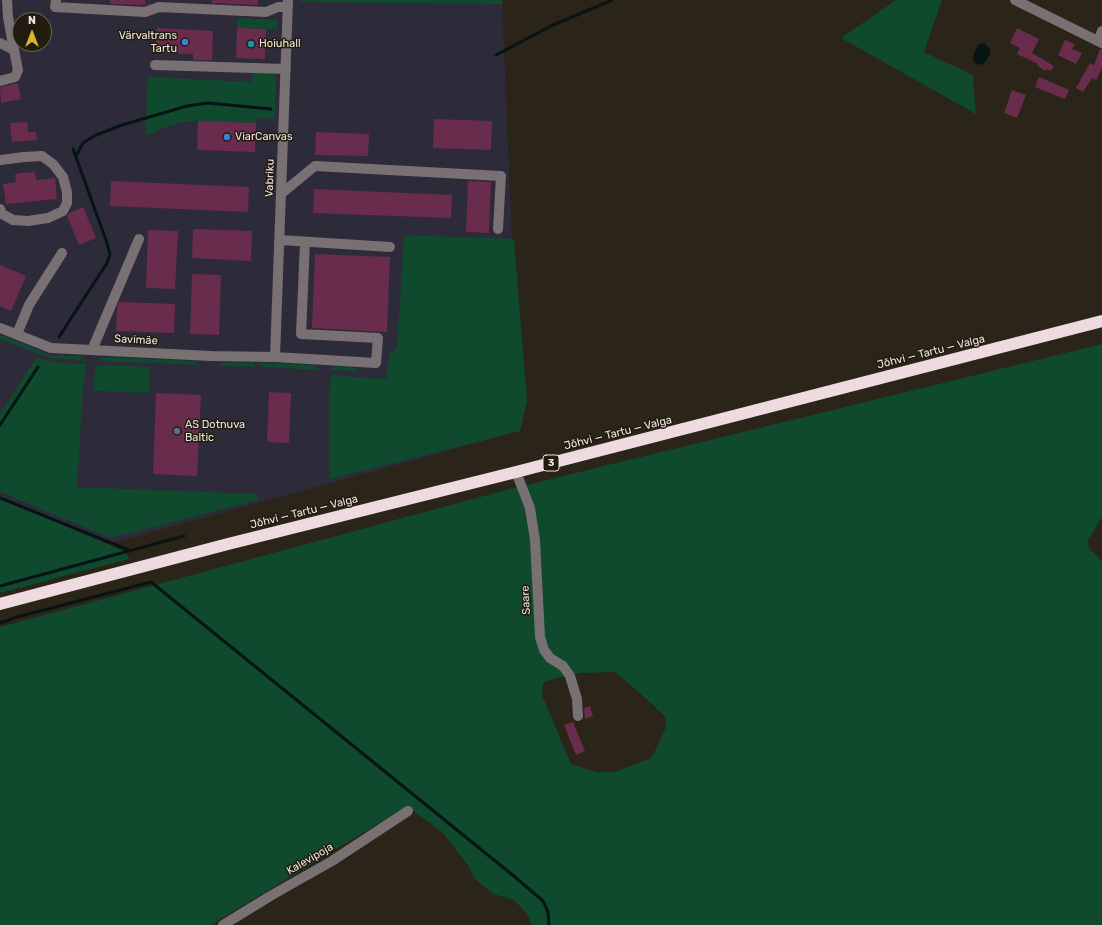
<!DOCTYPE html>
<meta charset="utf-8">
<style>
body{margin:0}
#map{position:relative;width:1102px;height:925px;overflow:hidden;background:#2b2418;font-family:Rubik,sans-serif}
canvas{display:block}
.north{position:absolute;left:12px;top:12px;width:40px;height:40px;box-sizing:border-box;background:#221b0f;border:1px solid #726c62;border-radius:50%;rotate:0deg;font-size:11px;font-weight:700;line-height:16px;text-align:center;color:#ebe6df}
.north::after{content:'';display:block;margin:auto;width:14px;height:18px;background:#d6b534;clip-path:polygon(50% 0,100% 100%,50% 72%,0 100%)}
</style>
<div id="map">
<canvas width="1102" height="925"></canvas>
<div class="north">N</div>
</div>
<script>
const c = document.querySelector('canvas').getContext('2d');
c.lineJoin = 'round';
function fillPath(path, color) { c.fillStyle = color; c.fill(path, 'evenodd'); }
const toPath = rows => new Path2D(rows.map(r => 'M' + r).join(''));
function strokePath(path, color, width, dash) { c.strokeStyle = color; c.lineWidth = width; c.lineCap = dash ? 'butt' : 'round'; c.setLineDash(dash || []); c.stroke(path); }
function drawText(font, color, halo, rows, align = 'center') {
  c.font = font + ' Rubik,sans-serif'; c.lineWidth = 3; c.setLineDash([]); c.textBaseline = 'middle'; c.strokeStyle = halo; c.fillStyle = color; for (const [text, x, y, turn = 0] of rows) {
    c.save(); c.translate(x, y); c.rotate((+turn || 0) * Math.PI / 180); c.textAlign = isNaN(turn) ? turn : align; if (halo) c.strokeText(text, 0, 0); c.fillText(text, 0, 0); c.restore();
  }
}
fillPath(toPath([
 [0,0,502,0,520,431,109,544,0,497],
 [20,20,44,20,44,44,20,44]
]), '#2d2a3a');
fillPath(toPath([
 [301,0,502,0,503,4,301,2],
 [896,0,942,0,924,52,973,75,976,114,841,38],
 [237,18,278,20,278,29,237,28],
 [253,71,276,71,275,119,256,118,256,123,189,121,172,125,145,136,148,77,252,82],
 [404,235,514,239,527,401,520,431,330,479,329,457,330,375,386,379,389,354,397,348],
 [0,336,3,336,51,355,81,356,86,361,50,358,0,339],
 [1102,344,1102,517,1088,540,1089,548,1102,561,1102,925,532,925,527,914,514,900,493,894,474,878,468,865,442,832,408,807,394,814,211,925,0,925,0,627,506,490],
 [615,672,650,702,665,717,666,727,657,747,651,758,615,772,597,772,571,764,542,695,543,683,553,679,579,673],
 [102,357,195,361,200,365,97,361],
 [36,358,58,363,85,364,86,366,83,389,77,487,258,494,258,500,111,538,0,492,0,414],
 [226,362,254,363,255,367,219,366,220,364],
 [259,363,313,365,317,367,319,370,260,367],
 [96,365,150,367,149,393,94,391,94,380],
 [335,366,352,367,359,371,329,370],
 [0,498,126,552,129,559,0,593]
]), '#0f492e');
fillPath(toPath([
 [984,43,990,49,990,53,987,60,982,64,979,65,974,62,973,57,975,51,978,45]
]), '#071415');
strokePath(toPath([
 [496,55,551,26,612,0],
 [76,156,83,143,94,136,119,126,187,106,208,103,271,109],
 [59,337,107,263,110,254,106,240,73,149],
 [0,425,38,367],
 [0,498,131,551],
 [0,586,184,536],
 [0,623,17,617,151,582,515,877,543,901,548,912,549,925]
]), '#071415', 3);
fillPath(toPath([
 [110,0,145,0,145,5,110,4],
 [212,0,258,0,257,5,212,3],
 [157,28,213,31,212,60,193,60,193,54,156,53],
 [237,28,266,29,265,59,236,58],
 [1017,28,1039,39,1032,53,1054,66,1051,71,1047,69,1046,71,1037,66,1038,64,1017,54,1020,48,1010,43],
 [1065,40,1075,44,1072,49,1082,53,1076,64,1058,55],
 [1100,49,1102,49,1102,68,1096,80,1092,78,1083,92,1076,88,1090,63,1094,65],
 [1039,77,1069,90,1065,99,1035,87],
 [18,83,21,99,1,103,0,87],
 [1012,90,1026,95,1017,118,1004,113],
 [434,119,492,121,491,150,433,148],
 [198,121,256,123,255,152,197,150],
 [27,122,28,132,36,132,37,140,12,142,10,123],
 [316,132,369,134,368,156,315,155],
 [26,172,26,173,35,172,36,180,55,178,57,199,6,204,3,184,16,182,15,174],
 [111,181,249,187,248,212,110,206],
 [468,181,491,182,489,233,466,232],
 [314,189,452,195,451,218,313,213],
 [83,207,96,238,79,245,67,216,69,213],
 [193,229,252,231,251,261,192,258],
 [148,230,178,231,175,289,146,288],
 [315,254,390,257,387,332,312,328],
 [0,265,26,276,11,311,0,306],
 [192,274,221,275,219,335,190,334],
 [119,302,175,304,174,333,116,331,117,307],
 [269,392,291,393,289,443,267,442],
 [156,393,201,395,197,476,153,474],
 [590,706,593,716,585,719,584,708],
 [573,722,585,751,576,755,564,725]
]), '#6a2c4c');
strokePath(toPath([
 [7,0,8,17,14,50],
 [56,0,55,7,145,12,159,7,266,12,278,7,288,7],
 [1015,0,1102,43],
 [1098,41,1102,31],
 [0,43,14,50,18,70,15,77,0,81],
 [155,65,286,69],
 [0,160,24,157,42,156,53,164,63,177,67,192,67,203,63,211,48,218,28,221,13,220,2,214,0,209],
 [282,193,315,166,501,176,498,229],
 [280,240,390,247],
 [0,328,51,348,211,356,275,357,376,363,378,338,301,334,305,242],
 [17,334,29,305,62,253],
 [92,350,139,239],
 [275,357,288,0],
 [516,472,530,508,535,540,540,637,544,650,550,658,563,666,570,676,577,699,578,716],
 [223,925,272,895,332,861,408,811]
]), '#787072', 10);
strokePath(toPath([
 [0,604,228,544,516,472,1102,321]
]), '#efdadf', 12);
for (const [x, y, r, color] of [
 [185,42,4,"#3f7fe0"],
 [251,44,4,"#0f9aa8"],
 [227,137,4,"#3f7fe0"],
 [177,431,4,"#5c6f8a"]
]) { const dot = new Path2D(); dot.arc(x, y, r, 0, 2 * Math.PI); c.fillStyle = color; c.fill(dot); strokePath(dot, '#221b0f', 1.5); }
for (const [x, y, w] of [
 [551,463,16]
]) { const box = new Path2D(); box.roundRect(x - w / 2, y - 8, w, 16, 3); c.fillStyle = '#221b0f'; c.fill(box); strokePath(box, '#ebe6df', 1); }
drawText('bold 10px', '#ebe6df', null, [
 ["3",551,463]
]);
drawText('11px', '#ebe6df', '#221b0f', [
 ["Värvaltrans",177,36,"right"],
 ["Tartu",177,49,"right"],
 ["Hoiuhall",259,44],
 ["ViarCanvas",235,137],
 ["AS Dotnuva",185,425],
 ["Baltic",185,438]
], 'left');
drawText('11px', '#ebe6df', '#221b0f', [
 ["Vabriku",270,178,-88],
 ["Savimäe",136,340,3],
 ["Jõhvi — Tartu — Valga",931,352,-14],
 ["Jõhvi — Tartu — Valga",618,433,-14],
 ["Jõhvi — Tartu — Valga",304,512,-14],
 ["Saare",526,600,-93],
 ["Kalevipoja",310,859,-30]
]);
</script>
